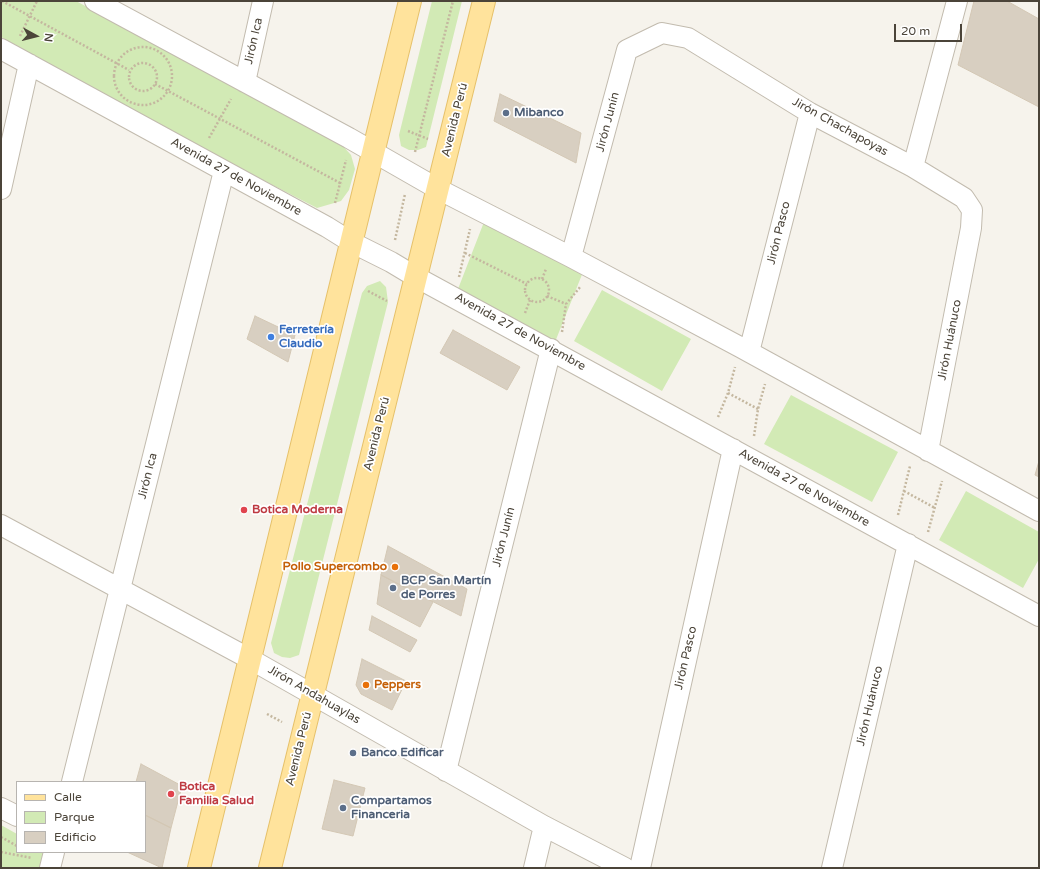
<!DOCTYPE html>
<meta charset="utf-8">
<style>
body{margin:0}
#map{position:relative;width:1040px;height:869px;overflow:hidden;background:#f6f3ec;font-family:"Varela Round",sans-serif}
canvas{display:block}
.frame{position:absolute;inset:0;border:2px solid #4b4439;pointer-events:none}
.legend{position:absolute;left:16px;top:781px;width:130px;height:72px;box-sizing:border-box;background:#fff;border:1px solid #b7b4b0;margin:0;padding:5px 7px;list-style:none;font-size:12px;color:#4b4439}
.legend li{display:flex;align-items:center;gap:8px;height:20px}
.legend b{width:20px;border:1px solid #b7b4b0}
.north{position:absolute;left:16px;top:16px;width:40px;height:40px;-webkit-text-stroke:3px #fff;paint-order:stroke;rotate:97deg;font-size:11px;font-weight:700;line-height:16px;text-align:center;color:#4b4439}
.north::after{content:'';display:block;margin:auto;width:14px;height:18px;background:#4b4439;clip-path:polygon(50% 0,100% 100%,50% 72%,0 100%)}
.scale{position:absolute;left:894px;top:24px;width:68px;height:18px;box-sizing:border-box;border:2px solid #4b4439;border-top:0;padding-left:5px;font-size:12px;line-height:14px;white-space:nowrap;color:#4b4439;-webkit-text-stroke:3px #fff;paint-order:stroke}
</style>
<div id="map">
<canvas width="1040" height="869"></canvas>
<div class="frame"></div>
<ul class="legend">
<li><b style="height:5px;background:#ffe39c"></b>Calle</li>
<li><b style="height:11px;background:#d2eab5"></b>Parque</li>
<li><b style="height:11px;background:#d8cfc1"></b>Edificio</li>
</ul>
<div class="north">N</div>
<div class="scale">20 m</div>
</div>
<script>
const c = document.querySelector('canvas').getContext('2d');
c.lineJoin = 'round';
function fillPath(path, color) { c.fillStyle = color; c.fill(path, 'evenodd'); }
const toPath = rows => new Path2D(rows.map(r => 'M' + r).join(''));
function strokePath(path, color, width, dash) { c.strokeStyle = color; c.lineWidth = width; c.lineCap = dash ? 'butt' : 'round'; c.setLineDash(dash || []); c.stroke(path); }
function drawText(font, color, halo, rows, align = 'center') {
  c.font = font + ' "Varela Round",sans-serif'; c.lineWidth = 3.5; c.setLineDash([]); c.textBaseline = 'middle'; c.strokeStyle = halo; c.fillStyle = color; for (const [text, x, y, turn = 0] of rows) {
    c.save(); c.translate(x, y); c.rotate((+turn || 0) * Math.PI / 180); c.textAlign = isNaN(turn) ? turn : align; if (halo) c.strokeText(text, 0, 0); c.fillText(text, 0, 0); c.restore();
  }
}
fillPath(toPath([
 [1,1,76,1,237,88,342,145,351,155,355,169,349,190,341,201,317,208,203,149,1,37],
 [432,1,462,1,426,147,418,150,409,150,401,146,399,135],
 [484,222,583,272,555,342,458,289],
 [380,281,386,287,388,302,299,655,290,658,282,657,274,653,271,643,362,293,367,286],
 [602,290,691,339,662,391,574,341],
 [791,395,898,452,872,502,764,444],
 [966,491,1039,532,1039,559,1023,588,939,540],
 [1,825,17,834,17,852,44,852,40,868,1,868]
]), '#d2eab5');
const building = toPath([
 [974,1,1007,1,1039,19,1039,107,958,65,974,1],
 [500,94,581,133,576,163,494,121,500,94],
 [255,316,295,335,288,362,247,339,255,316],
 [453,330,520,367,507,390,440,353,453,330],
 [1039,461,1039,477,1035,475,1039,461],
 [388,546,467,589,461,616,381,575,388,546],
 [381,575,433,602,420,627,377,604,381,575],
 [372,616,417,640,410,652,369,630,372,616],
 [362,659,406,681,392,710,361,694,356,685,362,659],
 [141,764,182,786,171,828,145,815,145,782,136,782,141,764],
 [334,780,365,788,353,836,322,829,334,780],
 [145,815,171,828,162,868,127,852,145,852,145,815]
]);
fillPath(building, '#d8cfc1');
strokePath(building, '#d3c7b4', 1);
const street = toPath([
 [95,1,349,138,438,189,571,257,740,347,1039,511],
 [1,49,327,227,351,242,391,262,416,277,1039,616],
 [245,82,263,1],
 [913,167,957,1],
 [1,189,29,64],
 [571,257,627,50,662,33,688,38,810,113,913,167,964,198,972,210,971,228,928,451],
 [749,352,810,113],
 [1,525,250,659,544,826,625,868],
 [446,771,551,349],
 [72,782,224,171],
 [1,808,17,816],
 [50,868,54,852],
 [534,868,544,826],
 [640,868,733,449],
 [832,868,908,544]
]);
const primary = toPath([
 [199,868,410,1],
 [270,868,484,1]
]);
strokePath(street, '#c2bbae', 22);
strokePath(primary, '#e6c16a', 24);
strokePath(toPath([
 [2,1,129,70],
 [20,36,37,1],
 '114 76a29 29 0 1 1 58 0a29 29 0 1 1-58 0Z',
 '129 77a14 14 0 1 1 28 0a14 14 0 1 1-28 0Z',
 [155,84,342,184],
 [408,131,428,139],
 [209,138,231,99],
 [415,152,453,1],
 [335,203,346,160],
 [395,240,405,194],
 [465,253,527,284],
 [459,277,470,229],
 '525 290a12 12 0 1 1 24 0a12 12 0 1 1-24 0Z',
 [542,279,546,269],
 [368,291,387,301],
 [547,296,566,304],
 [525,313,530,300],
 [562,332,566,304,581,286],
 [728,393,758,409],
 [718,417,728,393,735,367],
 [754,436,758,409,765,384],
 [904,491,935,508],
 [898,515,910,466],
 [928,532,942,481],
 [267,714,282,722],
 [1,837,17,846],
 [1,852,32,858]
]), '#c4b79f', 2.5, [2, 2]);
strokePath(street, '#fff', 20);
strokePath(primary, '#ffe39c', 22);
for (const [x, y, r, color] of [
 [506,113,4,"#5c6f8a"],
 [271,337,4,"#3f7fe0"],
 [244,510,4,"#e0444e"],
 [395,567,4,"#e8710a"],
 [393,588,4,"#5c6f8a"],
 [366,685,4,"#e8710a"],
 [353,753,4,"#5c6f8a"],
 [171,794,4,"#e0444e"],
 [343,808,4,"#5c6f8a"]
]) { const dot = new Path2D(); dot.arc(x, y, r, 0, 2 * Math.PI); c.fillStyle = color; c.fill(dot); strokePath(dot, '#fff', 1.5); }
drawText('12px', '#4b4439', '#fff', [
 ["Jirón Ica",254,41,-77],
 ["Avenida Perú",455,120,-76],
 ["Jirón Junín",608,122,-75],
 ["Jirón Chachapoyas",840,127,29],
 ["Avenida 27 de Noviembre",236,177,29],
 ["Jirón Pasco",779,233,-76],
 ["Avenida 27 de Noviembre",520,332,29],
 ["Jirón Huánuco",950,340,-79],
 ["Avenida Perú",377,434,-76],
 ["Jirón Ica",148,476,-76],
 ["Avenida 27 de Noviembre",804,488,29],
 ["Jirón Junín",504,537,-76],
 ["Jirón Pasco",686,658,-77],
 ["Jirón Andahuaylas",314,695,30],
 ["Jirón Huánuco",870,706,-77],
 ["Avenida Perú",299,749,-76]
]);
drawText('bold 12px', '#4e5e75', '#fff', [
 ["Mibanco",514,113],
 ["BCP San Martín",401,581],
 ["de Porres",401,595],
 ["Banco Edificar",361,753],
 ["Compartamos",351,801],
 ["Financeria",351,815]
], 'left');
drawText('bold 12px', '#366cbe', '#fff', [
 ["Ferretería",279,330],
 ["Claudio",279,344]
], 'left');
drawText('bold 12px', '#be3a42', '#fff', [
 ["Botica Moderna",252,510],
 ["Botica",179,787],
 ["Familia Salud",179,801]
], 'left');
drawText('bold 12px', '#c56008', '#fff', [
 ["Pollo Supercombo",387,567],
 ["Peppers",374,685,"left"]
], 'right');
</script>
